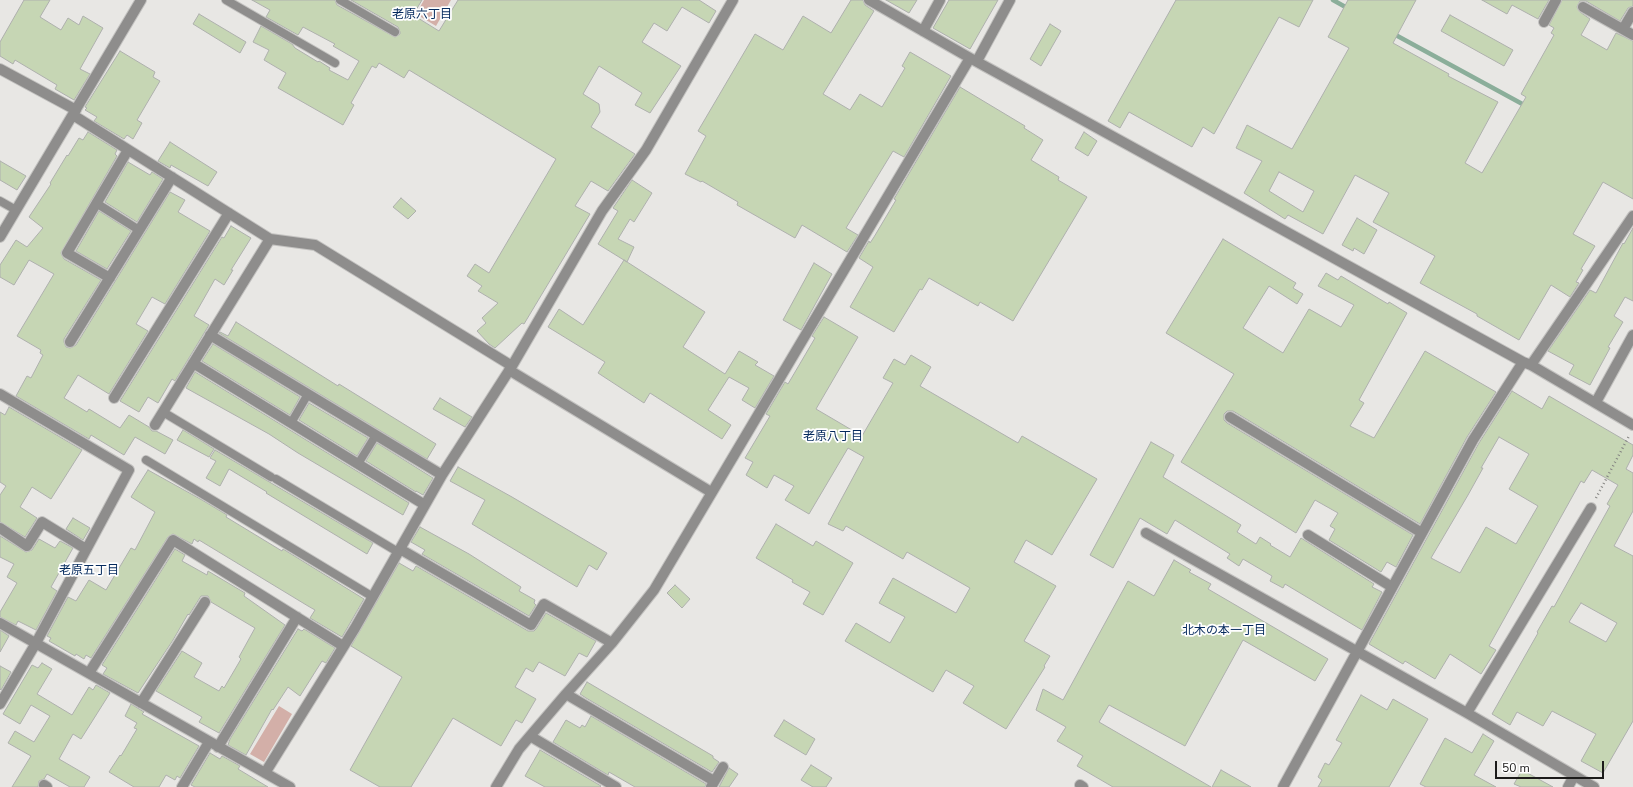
<!DOCTYPE html>
<meta charset="utf-8">
<style>
body{margin:0}
#map{position:relative;width:1633px;height:787px;overflow:hidden;background:#e8e7e4;font-family:"Nunito Sans",sans-serif}
canvas{display:block}
.scale{position:absolute;left:1495px;top:761px;width:109px;height:18px;box-sizing:border-box;border:2px solid #1c1b1a;border-top:0;padding-left:5px;font-size:12px;line-height:14px;white-space:nowrap;color:#1c1b1a;-webkit-text-stroke:3px #fff;paint-order:stroke}
</style>
<div id="map">
<canvas width="1633" height="787"></canvas>
<div class="scale">50 m</div>
</div>
<script>
const c = document.querySelector('canvas').getContext('2d');
c.lineJoin = 'round';
function fillPath(path, color) { c.fillStyle = color; c.fill(path, 'evenodd'); }
const toPath = rows => new Path2D(rows.map(r => 'M' + r).join(''));
function strokePath(path, color, width, dash) { c.strokeStyle = color; c.lineWidth = width; c.lineCap = dash ? 'butt' : 'round'; c.setLineDash(dash || []); c.stroke(path); }
function drawText(font, color, halo, rows, align = 'center') {
  c.font = font + ' "Nunito Sans","Noto Sans JP",sans-serif'; c.lineWidth = 3.5; c.setLineDash([]); c.textBaseline = 'middle'; c.strokeStyle = halo; c.fillStyle = color; for (const [text, x, y, turn = 0] of rows) {
    c.save(); c.translate(x, y); c.rotate((+turn || 0) * Math.PI / 180); c.textAlign = isNaN(turn) ? turn : align; if (halo) c.strokeText(text, 0, 0); c.fillText(text, 0, 0); c.restore();
  }
}
fillPath(toPath([
 [424,0,451,0,436,26,416,14],
 [279,706,292,714,264,762,250,754]
]), '#d3afa8');
strokePath(toPath([
 [1333,0,1349,9],
 [1392,33,1526,106]
]), '#8bae9a', 4.5);
const building = toPath([
 [24,0,50,0,40,17,61,30,68,18,79,25,83,16,103,28,80,69,90,74,74,100,55,89,57,85,15,60,13,64,0,56,0,42,24,0],
 [252,0,335,0,337,5,395,37,400,34,400,32,398,27,351,0,422,0,413,15,439,31,458,0,699,0,716,11,709,23,682,7,667,31,654,23,642,42,681,66,650,113,635,105,642,93,599,66,583,94,599,104,600,112,591,127,635,154,608,191,591,181,575,206,590,214,524,324,522,323,495,348,489,344,477,331,486,323,482,318,498,303,478,291,482,286,467,276,475,264,489,273,556,159,409,70,404,78,379,63,376,68,372,66,351,103,354,105,343,125,278,88,286,73,264,60,269,50,253,42,261,26,292,44,295,48,318,62,319,61,330,68,329,70,348,80,359,61,333,46,335,44,303,27,298,35,266,17,270,10,252,0],
 [851,0,863,0,865,5,874,11,823,94,850,110,860,94,882,107,905,68,902,66,910,52,951,76,904,157,893,151,846,228,858,235,847,252,802,225,795,238,737,205,738,202,702,181,701,182,685,174,706,136,698,131,755,34,783,50,803,16,831,33,851,0],
 [886,0,917,0,909,13,886,0],
 [949,0,998,0,970,49,933,28,949,0],
 [1176,0,1313,0,1299,27,1279,17,1214,134,1203,127,1192,147,1129,112,1120,128,1108,121,1176,0],
 [1348,0,1416,0,1393,43,1449,74,1448,76,1498,102,1465,163,1482,173,1526,97,1521,94,1554,35,1551,33,1554,28,1549,25,1562,0,1633,0,1633,6,1628,8,1620,21,1586,1,1580,1,1577,7,1580,12,1590,19,1581,35,1607,50,1616,33,1633,41,1633,199,1603,182,1573,234,1595,246,1581,269,1583,270,1576,282,1579,283,1570,297,1551,285,1519,340,1477,316,1477,314,1420,283,1435,256,1373,222,1389,193,1355,175,1323,234,1288,215,1285,219,1244,193,1262,161,1236,148,1247,125,1292,149,1349,48,1328,37,1348,0],
 [1279,172,1314,191,1303,212,1269,191,1279,172],
 [1482,0,1549,0,1538,19,1512,5,1507,14,1482,0],
 [199,14,246,42,240,53,193,24,199,14],
 [1450,15,1513,50,1504,66,1441,31,1450,15],
 [1050,24,1061,31,1041,66,1030,59,1050,24],
 [120,51,155,72,153,77,160,81,137,120,142,123,133,139,127,135,124,139,94,121,97,117,85,110,87,108,85,107,120,51],
 [960,87,1025,126,1024,128,1043,140,1031,160,1059,177,1058,180,1087,197,1013,321,980,302,978,306,929,278,922,290,920,289,894,332,850,307,873,267,859,258,869,241,870,243,874,237,896,200,894,199,960,87],
 [88,132,117,150,115,154,117,156,61,253,64,259,101,280,64,339,64,342,66,347,70,348,76,345,170,192,185,200,178,212,210,231,165,304,152,297,136,324,148,331,109,394,78,375,64,398,87,412,89,409,120,428,129,415,149,427,152,431,156,431,173,440,165,454,135,437,124,455,91,435,89,439,16,396,27,376,31,378,43,355,40,353,41,350,17,336,54,274,29,260,14,285,0,277,0,265,16,240,27,247,43,228,29,217,51,184,50,183,67,155,68,156,79,138,83,140,88,132],
 [1084,132,1097,141,1088,156,1075,148,1084,132],
 [170,142,217,172,208,186,171,165,170,168,158,161,170,142],
 [0,161,26,176,17,190,0,180,0,161],
 [128,162,150,175,152,172,163,179,137,222,105,202,128,162],
 [632,180,652,193,634,222,630,219,618,239,634,247,627,262,598,244,618,211,613,208,632,180],
 [401,198,416,211,408,219,393,207,401,198],
 [99,211,131,231,107,269,76,251,99,211],
 [1357,218,1377,230,1364,254,1354,248,1353,251,1342,245,1357,218],
 [231,226,251,238,231,270,233,270,224,285,215,279,194,316,209,325,175,381,172,379,158,403,148,397,139,412,120,401,222,237,224,238,231,226],
 [1633,228,1633,301,1625,297,1614,316,1623,322,1608,347,1610,348,1590,385,1569,374,1574,365,1548,351,1590,290,1596,293,1623,243,1624,244,1633,228],
 [1223,239,1296,283,1293,288,1303,294,1297,304,1269,286,1243,328,1283,353,1309,309,1341,327,1354,305,1318,286,1326,273,1338,280,1341,276,1388,304,1389,302,1407,313,1359,400,1364,403,1350,426,1374,438,1425,351,1496,392,1467,437,1420,524,1233,411,1227,411,1224,414,1224,420,1227,423,1413,535,1396,567,1387,562,1381,572,1329,540,1335,529,1330,526,1338,513,1315,500,1296,533,1181,462,1234,374,1166,333,1223,239],
 [624,260,705,312,683,347,725,374,739,351,758,362,755,365,774,376,755,408,742,400,749,388,729,377,708,410,731,425,722,439,650,393,644,403,598,373,605,362,548,327,559,309,583,325,624,260],
 [814,263,832,274,801,330,783,320,814,263],
 [824,317,858,337,816,409,862,436,893,383,883,378,894,359,905,365,911,355,931,367,920,386,1018,443,1022,436,1097,479,1052,555,1026,540,1014,562,1056,586,1024,641,1050,656,1044,666,1045,667,1006,729,963,703,974,686,946,670,933,692,845,641,856,623,890,643,905,617,879,603,893,578,956,613,970,588,907,552,903,559,846,526,843,531,828,524,864,457,848,448,809,514,785,500,794,486,774,475,767,488,746,475,753,462,745,458,770,416,766,414,785,382,788,384,815,338,812,336,824,317],
 [236,322,338,386,339,384,436,444,427,459,219,333,220,332,228,336,236,322],
 [213,344,300,397,290,415,202,361,213,344],
 [195,372,409,503,403,515,298,453,269,434,186,388,195,372],
 [1512,391,1542,409,1549,396,1633,445,1633,455,1626,469,1633,473,1633,511,1614,546,1633,556,1633,721,1603,773,1581,761,1596,734,1552,711,1543,726,1517,712,1510,725,1492,714,1538,633,1537,632,1552,606,1554,607,1610,506,1607,504,1618,485,1592,470,1584,483,1581,481,1489,646,1496,650,1481,674,1450,654,1435,679,1405,661,1403,664,1369,644,1479,443,1512,391],
 [1499,437,1529,454,1509,489,1538,506,1516,544,1486,527,1460,573,1431,558,1468,495,1483,468,1481,468,1499,437],
 [1581,603,1617,623,1606,642,1569,622,1581,603],
 [440,398,472,417,465,427,433,409,440,398],
 [309,403,368,438,357,456,299,420,309,403],
 [9,407,82,450,51,499,32,487,20,507,37,518,25,537,0,522,0,495,6,486,0,482,0,412,5,415,9,407],
 [183,430,214,449,209,457,177,440,183,430],
 [1151,442,1174,455,1163,477,1241,525,1237,532,1256,544,1260,537,1271,544,1270,545,1290,557,1301,538,1374,584,1372,587,1382,592,1362,630,1285,584,1283,588,1270,581,1272,576,1243,559,1239,566,1227,558,1230,554,1175,520,1167,534,1140,518,1113,568,1090,555,1151,442],
 [377,443,433,478,423,495,416,491,416,492,366,461,377,443],
 [215,450,373,543,367,554,266,493,267,492,229,469,220,486,206,478,216,461,210,458,215,450],
 [458,467,512,497,607,553,597,570,589,565,577,587,472,524,485,500,450,481,458,467],
 [148,470,202,500,227,515,226,517,282,551,283,549,364,599,342,637,310,618,315,610,308,606,199,540,198,542,194,539,192,544,173,534,168,537,91,658,86,655,84,659,76,654,75,656,49,641,51,638,47,636,68,597,76,601,89,580,106,590,131,548,135,550,155,512,131,497,148,470],
 [73,518,90,528,83,540,66,529,73,518],
 [776,524,813,546,816,541,853,563,823,615,803,604,810,592,792,582,793,580,756,558,776,524],
 [420,527,469,554,521,587,519,591,535,600,534,603,536,605,529,616,422,554,425,550,411,542,420,527],
 [0,536,26,552,32,550,39,539,55,548,60,541,73,548,51,587,57,591,36,630,18,621,16,625,0,617,0,612,17,583,7,577,14,564,0,557,0,536],
 [175,549,185,555,182,561,207,575,208,571,245,593,244,596,285,625,219,733,199,722,202,717,156,691,182,651,202,663,194,677,219,691,222,686,224,688,241,659,239,657,255,628,211,602,208,596,201,596,189,615,188,614,173,640,138,693,103,674,107,668,102,665,175,549],
 [1174,560,1191,570,1189,572,1211,584,1208,589,1328,659,1315,681,1243,640,1185,746,1109,705,1099,722,1211,787,1113,787,1077,766,1083,756,1057,741,1066,727,1036,710,1043,689,1063,700,1128,581,1154,596,1174,560],
 [399,563,413,571,416,566,528,631,534,631,536,629,546,613,596,641,587,657,579,653,565,676,539,662,533,672,526,668,515,687,536,699,522,723,516,720,501,746,453,718,411,787,380,787,350,770,402,677,351,646,399,563],
 [675,585,690,599,682,608,667,593,675,585],
 [298,629,302,631,304,629,335,648,326,663,322,661,300,696,288,687,273,710,272,709,246,755,228,745,230,739,298,629],
 [0,630,9,636,0,652,0,630],
 [42,663,52,669,37,694,72,715,89,687,93,690,96,685,110,693,81,739,73,734,59,759,90,777,84,787,70,787,47,774,44,779,39,781,38,787,12,787,31,756,8,743,15,731,34,742,50,716,31,705,20,724,3,714,32,665,38,668,42,663],
 [0,666,11,672,1,690,0,689,0,666],
 [587,682,713,756,713,758,719,762,712,772,586,698,580,694,587,682],
 [1361,695,1387,710,1393,699,1428,719,1389,787,1318,787,1322,780,1318,777,1325,763,1329,765,1342,743,1336,740,1361,695],
 [131,704,144,712,142,714,199,746,180,778,177,776,175,780,166,775,159,787,134,787,109,772,120,755,121,756,137,729,134,728,137,723,125,716,131,704],
 [591,716,706,784,705,787,635,787,609,772,608,775,553,742,566,720,580,728,582,725,585,727,591,716],
 [784,720,815,739,806,755,774,736,784,720],
 [1483,734,1494,741,1474,775,1496,787,1426,787,1420,784,1445,738,1472,753,1483,734],
 [540,750,601,786,600,787,545,787,525,776,540,750],
 [210,753,220,759,222,756,240,766,238,769,268,787,195,787,191,785,210,753],
 [811,765,832,778,826,787,813,787,801,780,811,765],
 [729,768,738,774,729,787,719,787,729,768],
 [1221,770,1251,787,1212,787,1221,770],
 [1522,770,1553,787,1521,787,1514,784,1522,770]
]);
fillPath(building, '#c6d6b4');
strokePath(building, '#aeb0ad', 1);
const service = toPath([
 [226,0,335,63],
 [340,0,395,32],
 [0,201,16,210],
 [96,203,139,230],
 [163,412,271,477],
 [291,423,308,394],
 [146,460,373,597],
 [358,464,376,435],
 [276,479,398,552]
]);
const minor = toPath([
 [869,0,970,58,1523,362,1531,365,1633,425],
 [1583,7,1633,35],
 [1544,22,1556,0],
 [1623,29,1633,12],
 [923,31,940,0],
 [977,61,1010,0],
 [0,69,76,110],
 [73,115,270,239,315,245,512,366],
 [0,237,141,0],
 [110,278,67,253,128,150],
 [210,335,442,475],
 [70,342,172,177],
 [193,363,425,505],
 [1531,365,1633,216],
 [509,370,711,492],
 [0,394,129,470,36,643,0,704],
 [114,398,229,213],
 [1596,402,1633,335],
 [1230,417,1422,533],
 [155,425,270,239],
 [0,528,27,546,42,522,86,549],
 [1146,533,1467,713,1594,787],
 [1308,535,1392,587],
 [400,549,531,625,544,604,612,643],
 [0,623,290,787],
 [89,673,173,540,343,646],
 [566,694,714,781],
 [141,703,205,602],
 [1467,713,1591,508],
 [530,736,616,787],
 [218,747,297,617],
 [265,773,355,628,442,475,512,366,602,211,646,150,733,0],
 [44,785,47,787],
 [1080,785,1083,787],
 [182,787,209,742],
 [496,787,519,749,566,694,612,643,654,590,970,58],
 [711,787,723,767],
 [1283,787,1473,440,1523,362],
 [1568,787,1574,776]
]);
strokePath(service, '#c3c2c0', 10);
strokePath(minor, '#c3c2c0', 12);
strokePath(toPath([
 [1596,498,1629,436]
]), '#848381', 2.5, [1, 3]);
strokePath(service, '#8e8d8c', 8);
strokePath(minor, '#8e8d8c', 10);
drawText('12px', '#052a5d', '#fff', [
 ["老原六丁目",422,15],
 ["老原八丁目",833,437],
 ["老原五丁目",89,571],
 ["北木の本一丁目",1224,631]
]);
</script>
